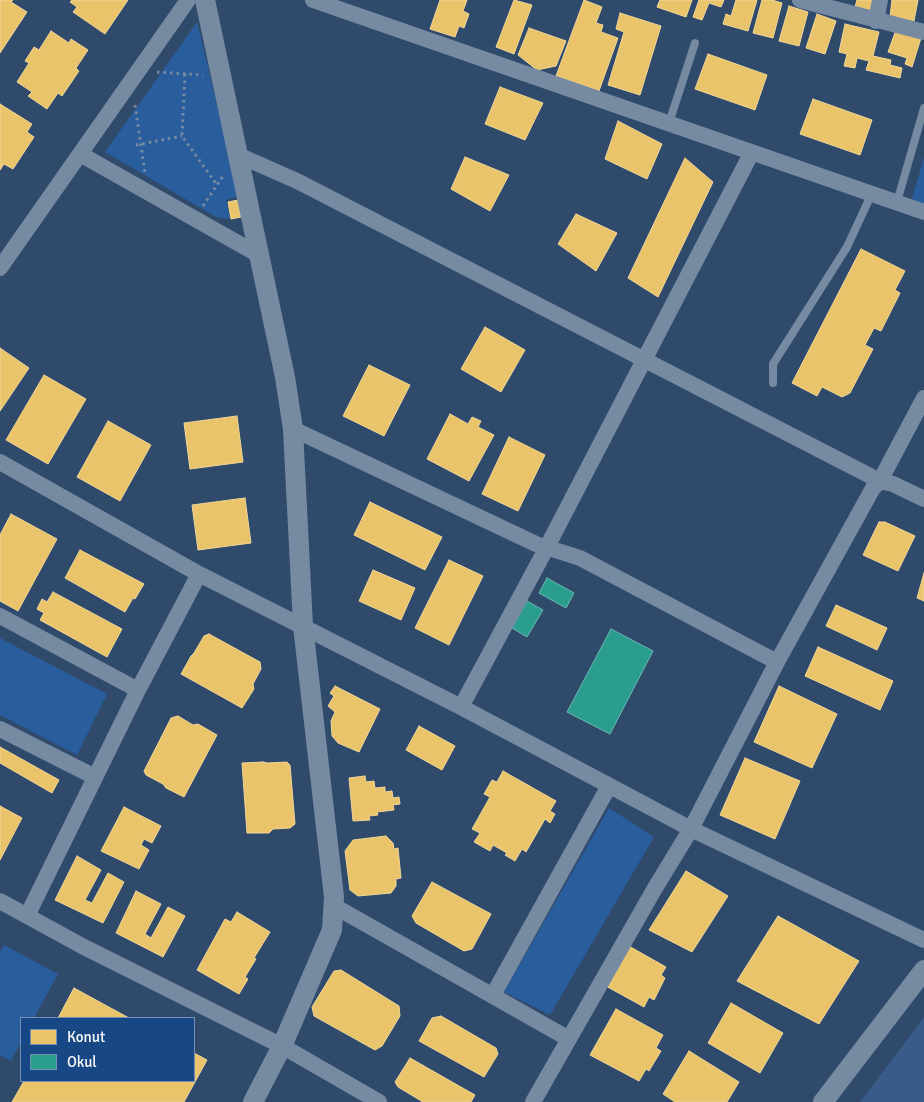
<!DOCTYPE html>
<style>
body{margin:0}
#map{position:relative;width:924px;height:1102px;overflow:hidden;background:#304a6c;font-family:Signika,sans-serif}
canvas{display:block}
.legend{position:absolute;left:20px;top:1017px;width:175px;height:65px;box-sizing:border-box;background:#174784;border:1px solid #7491b5;margin:0;padding:6px 9px;list-style:none;font-size:15px;color:#fff}
.legend li{display:flex;align-items:center;gap:10px;height:25px}
.legend b{width:25px;border:1px solid #7491b5}
</style>
<div id="map">
<canvas width="924" height="1102"></canvas>
<ul class="legend">
<li><b style="height:14px;background:#e9c46a"></b>Konut</li>
<li><b style="height:14px;background:#2a9d8f"></b>Okul</li>
</ul>
</div>
<script>
const c = document.querySelector('canvas').getContext('2d');
c.lineJoin = 'round';
function fillPath(path, color) { c.fillStyle = color; c.fill(path, 'evenodd'); }
const toPath = rows => new Path2D(rows.map(r => 'M' + r).join(''));
function strokePath(path, color, width, dash) { c.strokeStyle = color; c.lineWidth = width; c.lineCap = dash ? 'butt' : 'round'; c.setLineDash(dash || []); c.stroke(path); }
fillPath(toPath([
 [197,22,239,196,226,200,230,219,216,217,105,152],
 [924,158,924,206,911,202],
 [0,638,107,694,77,755,0,715],
 [609,808,654,837,550,1015,504,992],
 [4,945,58,974,34,1018,21,1018,21,1042,11,1061,0,1055,0,952]
]), '#2a5d9c');
fillPath(toPath([
 [924,1017,924,1102,860,1102]
]), '#385b88');
const homes = toPath([
 [0,0,13,0,11,2,27,12,0,53,0,0],
 [72,0,128,0,105,34,73,12,77,7,70,2,72,0],
 [440,0,467,0,463,11,469,14,464,28,459,26,455,37,430,29,440,0],
 [514,0,532,5,514,54,496,47,514,0],
 [584,0,602,7,596,23,603,25,601,32,618,38,599,91,556,76,584,0],
 [660,0,692,0,686,17,657,7,660,0],
 [699,0,724,0,721,7,709,3,702,20,693,17,699,0],
 [736,0,757,0,748,31,723,24,726,14,731,16,736,0],
 [762,0,772,0,782,3,773,38,753,33,762,0],
 [857,0,875,0,872,11,855,7,857,0],
 [892,0,918,0,914,21,890,16,892,0],
 [789,6,808,12,799,46,779,41,789,6],
 [620,13,661,26,640,95,608,85,624,32,616,29,620,13],
 [817,14,836,21,825,54,806,48,817,14],
 [845,24,879,32,873,56,891,60,890,65,902,68,900,78,866,70,869,61,857,58,855,68,844,66,847,54,839,52,845,24],
 [529,28,566,41,556,66,537,70,518,55,529,28],
 [896,30,921,38,912,67,905,64,907,58,888,52,896,30],
 [51,31,69,43,71,39,88,50,76,68,79,71,62,96,58,93,47,109,28,96,32,92,17,82,29,63,25,61,34,47,39,50,51,31],
 [708,54,767,75,755,110,695,89,708,54],
 [500,87,543,103,525,140,485,124,500,87],
 [813,99,872,120,860,155,800,134,813,99],
 [0,104,32,124,27,132,34,137,13,169,4,164,0,170,0,104],
 [618,121,662,144,647,179,605,159,618,121],
 [465,157,509,175,490,211,451,189,465,157],
 [685,158,713,182,658,297,628,278,685,158],
 [238,200,241,217,231,219,228,202,238,200],
 [576,214,617,233,596,271,558,244,576,214],
 [861,249,905,271,895,290,900,293,881,331,874,328,865,345,873,349,850,393,842,397,822,387,817,396,792,383,861,249],
 [485,327,525,350,501,392,461,369,485,327],
 [0,348,29,368,0,411,0,348],
 [369,365,410,385,384,436,343,416,369,365],
 [44,375,86,399,48,464,6,440,44,375],
 [450,414,468,424,472,417,481,421,478,427,494,435,469,481,427,459,450,414],
 [237,416,243,462,190,469,184,423,237,416],
 [108,421,151,445,120,501,77,477,108,421],
 [509,437,545,455,518,511,482,494,509,437],
 [245,498,251,543,198,550,192,505,245,498],
 [370,502,442,537,425,570,354,535,370,502],
 [11,514,57,539,18,611,0,601,0,535,11,514],
 [879,522,885,522,915,536,898,571,863,555,879,522],
 [80,550,144,584,135,599,133,598,125,612,65,578,80,550],
 [449,560,483,576,449,645,415,628,449,560],
 [373,570,415,588,401,620,359,601,373,570],
 [924,573,924,601,917,598,924,573],
 [53,592,122,629,107,657,40,620,44,613,37,609,42,599,47,602,53,592],
 [836,605,887,628,877,650,826,626,836,605],
 [209,634,260,662,261,669,253,684,254,689,242,708,181,674,191,656,194,653,204,636,209,634],
 [818,647,893,681,880,710,805,676,818,647],
 [335,686,380,709,359,752,338,743,332,736,331,721,335,712,328,706,334,696,330,693,335,686],
 [779,686,837,714,812,768,754,742,779,686],
 [178,716,193,725,198,724,217,735,184,797,166,788,163,784,146,775,144,771,171,718,178,716],
 [419,726,455,746,442,770,406,750,419,726],
 [0,747,59,780,52,793,0,763,0,747],
 [745,758,800,781,775,839,720,815,745,758],
 [263,762,267,763,287,762,290,765,295,824,290,828,273,829,269,833,247,833,242,763,263,762],
 [503,771,556,801,550,811,555,814,550,823,545,819,526,852,522,849,515,861,505,855,507,853,493,845,490,851,474,842,480,833,472,829,490,797,484,794,492,780,497,782,503,771],
 [365,776,366,782,374,781,375,788,385,787,385,792,392,791,393,798,399,797,400,804,393,805,394,810,377,812,378,815,369,816,370,820,353,821,349,778,365,776],
 [0,806,22,818,0,860,0,806],
 [124,807,161,826,152,843,144,839,141,845,149,850,139,869,101,851,124,807],
 [386,836,393,843,394,849,398,848,401,878,396,879,396,886,391,893,358,896,350,890,345,851,353,840,386,836],
 [77,856,101,870,85,900,92,903,108,873,124,882,103,923,55,900,77,856],
 [686,871,728,896,692,952,649,930,686,871],
 [432,882,491,914,472,949,464,951,416,923,412,916,432,882],
 [136,891,161,904,145,934,151,938,168,907,185,916,163,957,116,933,136,891],
 [237,912,270,932,254,958,256,959,245,977,248,979,239,994,197,970,225,919,231,922,237,912],
 [778,916,859,961,819,1024,737,981,778,916],
 [627,945,666,967,661,975,665,978,654,1000,649,997,644,1007,604,985,627,945],
 [341,970,399,1006,400,1016,382,1046,375,1050,314,1016,312,1007,334,971,341,970],
 [74,988,129,1018,58,1018,74,988],
 [731,1003,783,1033,760,1073,708,1043,731,1003],
 [616,1009,663,1035,656,1048,661,1051,649,1071,646,1069,639,1081,590,1055,616,1009],
 [441,1016,496,1048,498,1054,484,1077,419,1041,432,1018,441,1016],
 [689,1051,739,1082,727,1102,675,1102,663,1094,689,1051],
 [194,1053,207,1060,184,1102,12,1102,24,1081,194,1081,194,1053],
 [410,1058,475,1095,471,1102,423,1102,398,1087,395,1082,410,1058]
]);
fillPath(homes, '#e9c46a');
strokePath(homes, '#f0d697', 1);
const schools = toPath([
 [547,578,574,593,566,608,539,593,547,578],
 [527,601,543,610,527,637,512,628,527,601],
 [611,629,653,651,610,734,567,712,611,629]
]);
fillPath(schools, '#2a9d8f');
strokePath(schools, '#6abab1', 1);
strokePath(toPath([
 [157,72,203,75],
 [185,74,182,136,217,185],
 [135,105,145,173],
 [136,145,182,136],
 [203,206,223,176]
]), '#768aa2', 3, [2.5, 4]);
strokePath(toPath([
 [669,123,695,43],
 [897,202,924,108],
 [773,383,773,364,847,247,872,193]
]), '#768aa2', 8);
strokePath(toPath([
 [313,0,924,212],
 [800,0,924,32],
 [876,21,880,0],
 [80,154,259,255],
 [238,155,297,181,880,481,924,398],
 [0,268,188,0],
 [293,429,536,544,580,558,777,662],
 [0,462,199,574,461,707,691,829,924,940],
 [0,616,138,690],
 [461,707,547,547,752,152],
 [0,729,95,777],
 [0,901,82,946,282,1046,379,1102],
 [334,906,569,1039],
 [27,916,138,690,199,574],
 [493,995,609,786],
 [533,1102,655,888,691,829,777,662,873,488,880,481,893,484,924,499]
]), '#768aa2', 16);
strokePath(toPath([
 [205,0,285,377,293,429,303,626,334,897,332,930,282,1046,253,1102],
 [823,1102,924,970]
]), '#768aa2', 20);
</script>
